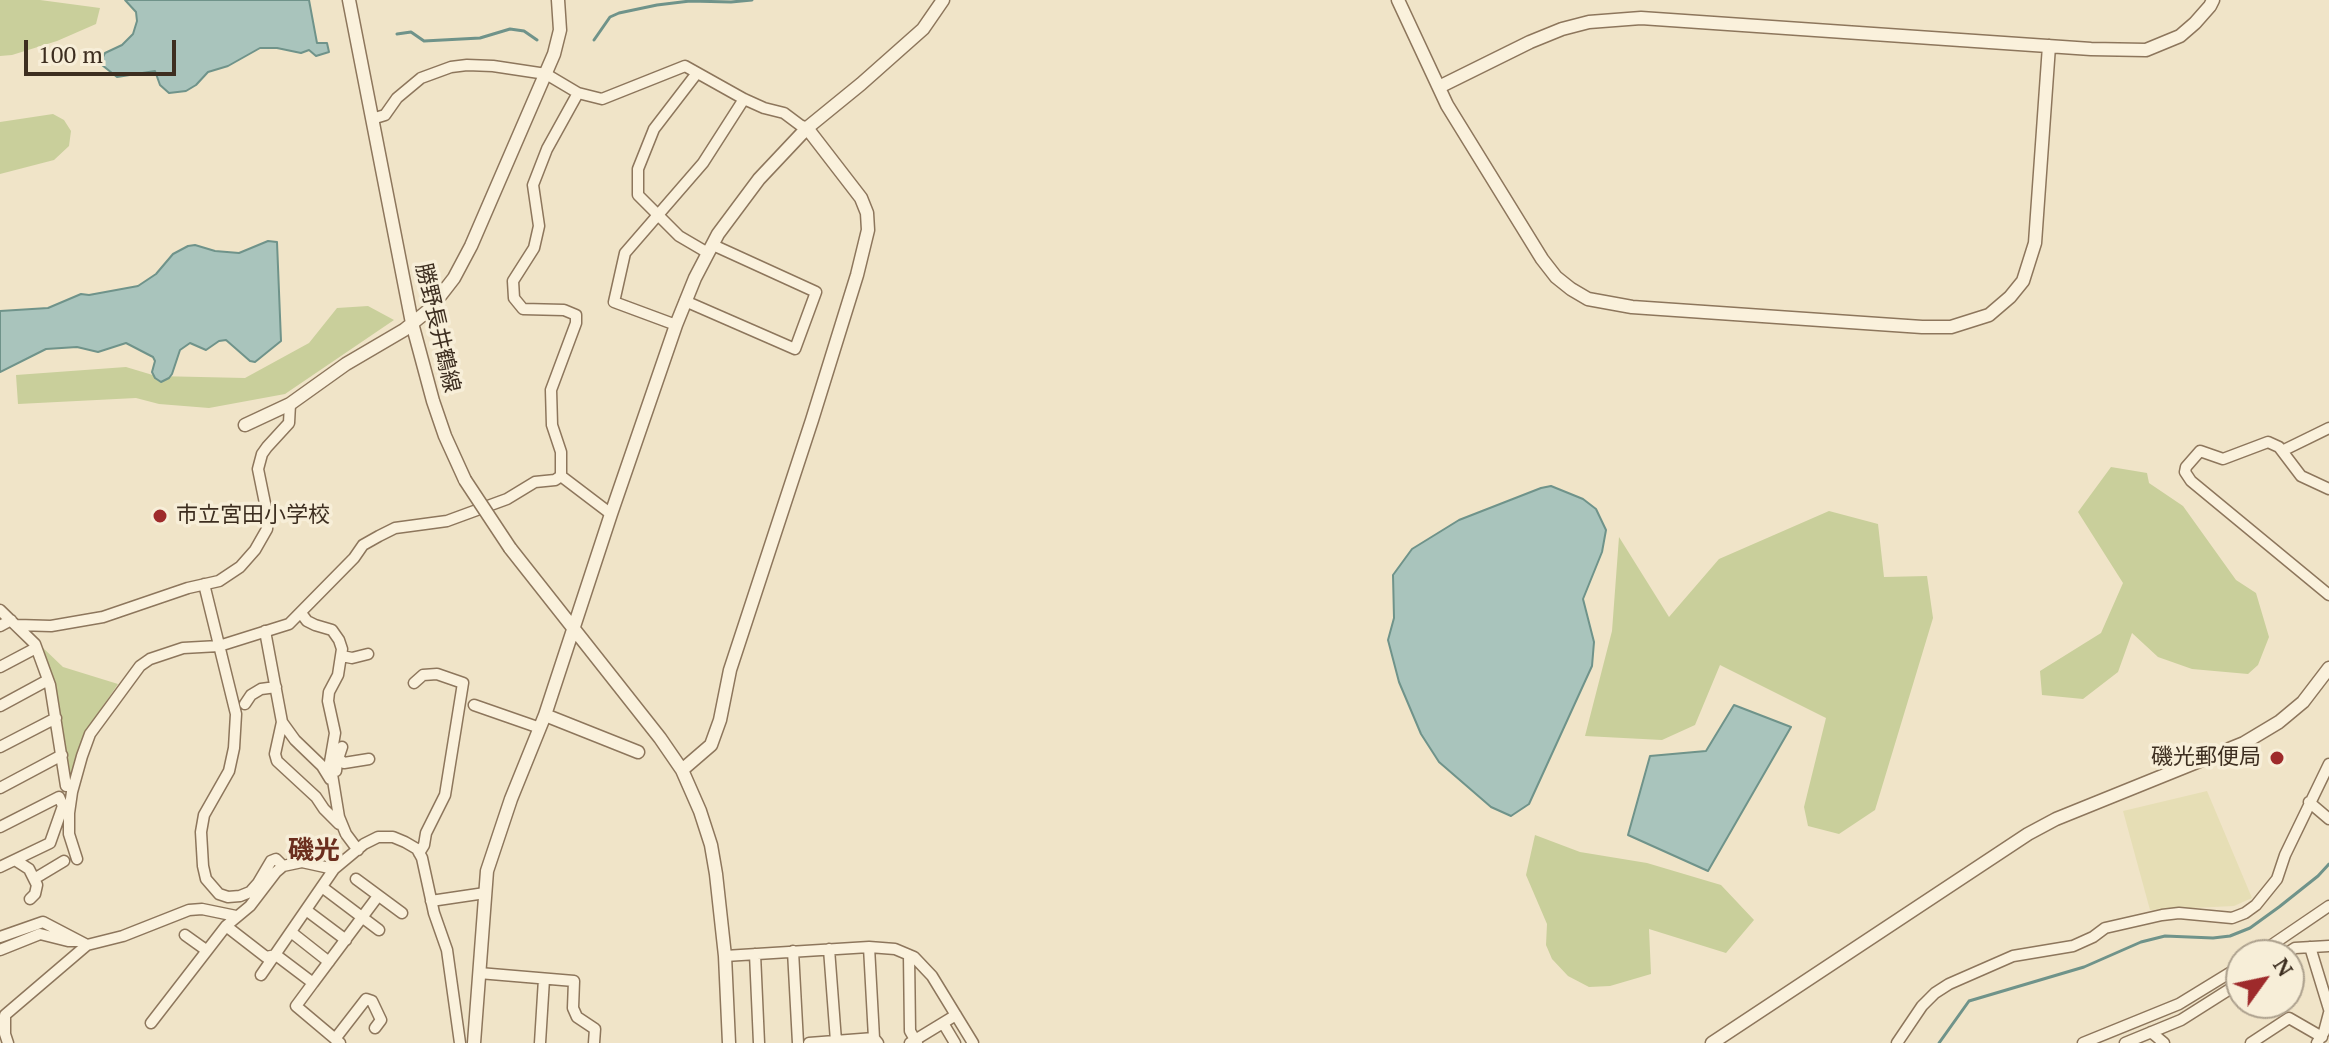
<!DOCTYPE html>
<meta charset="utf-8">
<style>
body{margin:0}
#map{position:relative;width:2329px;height:1043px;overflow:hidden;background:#f0e4c8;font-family:"PT Serif",serif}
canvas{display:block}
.north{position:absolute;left:2225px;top:939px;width:80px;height:80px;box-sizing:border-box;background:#f7eed8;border:2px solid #ada18e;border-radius:50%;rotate:57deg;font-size:22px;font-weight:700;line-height:32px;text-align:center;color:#3d2e20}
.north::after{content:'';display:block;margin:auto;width:28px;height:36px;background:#9e2a2b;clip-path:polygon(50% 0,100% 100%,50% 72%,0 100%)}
.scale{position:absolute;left:24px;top:40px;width:152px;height:36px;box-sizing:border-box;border:4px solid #3d2e20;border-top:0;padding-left:10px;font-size:24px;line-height:28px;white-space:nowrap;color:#3d2e20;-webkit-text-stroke:6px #f7eed8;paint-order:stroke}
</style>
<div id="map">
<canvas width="2329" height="1043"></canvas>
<div class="north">N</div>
<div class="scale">100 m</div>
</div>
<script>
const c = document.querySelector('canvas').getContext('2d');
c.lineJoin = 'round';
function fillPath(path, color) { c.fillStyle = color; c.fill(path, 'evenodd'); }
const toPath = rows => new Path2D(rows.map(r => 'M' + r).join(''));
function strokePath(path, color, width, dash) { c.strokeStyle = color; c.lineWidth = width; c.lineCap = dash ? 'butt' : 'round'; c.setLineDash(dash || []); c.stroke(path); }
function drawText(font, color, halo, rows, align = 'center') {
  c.font = font + ' "PT Serif","Noto Sans JP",serif'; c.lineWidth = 7; c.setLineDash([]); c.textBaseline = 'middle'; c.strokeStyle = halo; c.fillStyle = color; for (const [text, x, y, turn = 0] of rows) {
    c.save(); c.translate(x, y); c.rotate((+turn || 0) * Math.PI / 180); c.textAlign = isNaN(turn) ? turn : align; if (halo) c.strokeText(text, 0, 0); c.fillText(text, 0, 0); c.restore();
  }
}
fillPath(toPath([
 [2207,791,2252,898,2234,906,2150,910,2123,811]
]), '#e6deb5');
fillPath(toPath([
 [0,0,40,0,100,8,96,24,57,41,12,55,0,56],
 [53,114,64,120,71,131,69,146,54,160,0,174,0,122],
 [368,306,394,320,285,394,209,408,159,404,136,398,18,404,16,375,126,367,156,376,245,378,309,343,337,308],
 [2111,467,2147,473,2149,483,2183,506,2236,580,2256,593,2269,637,2258,665,2248,674,2192,669,2158,657,2132,633,2118,672,2083,699,2042,695,2040,671,2101,633,2123,583,2078,512],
 [1829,511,1878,524,1884,577,1927,576,1933,618,1875,810,1839,834,1808,826,1804,807,1826,718,1720,665,1695,725,1662,740,1585,736,1612,631,1619,537,1669,617,1719,559],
 [41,646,63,667,118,684,84,734,69,782,55,687],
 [1535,835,1580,852,1647,863,1721,885,1754,920,1726,953,1649,929,1651,974,1610,986,1589,987,1568,976,1552,959,1546,945,1547,924,1526,875]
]), '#c9cf9b');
const water = toPath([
 [125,0,309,0,317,43,327,43,329,52,316,56,309,50,301,53,277,48,260,48,228,66,208,72,196,85,186,91,169,93,160,85,155,71,117,77,102,65,101,61,105,53,122,45,133,34,137,21,136,12,125,0],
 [268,241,277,242,281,341,255,362,250,361,226,340,219,341,206,350,190,343,180,350,172,374,169,378,161,382,155,378,152,372,155,361,153,357,126,343,98,352,77,347,46,349,0,372,0,311,48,308,81,294,89,295,138,286,156,274,173,254,188,246,195,245,215,251,239,253,268,241],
 [1551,486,1583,499,1596,509,1606,530,1602,552,1583,599,1594,642,1592,666,1529,804,1511,816,1491,807,1439,762,1421,734,1399,682,1388,640,1394,618,1393,575,1412,549,1459,520,1541,488,1551,486],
 [1734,705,1791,727,1708,871,1628,835,1650,756,1706,751,1734,705]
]);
fillPath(water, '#a9c4bc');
strokePath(water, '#6f938a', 2);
strokePath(toPath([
 [397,34,411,32,424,41,480,38,510,29,524,31,537,40],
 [594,40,610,17,619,13,657,5,690,1,731,2,752,0],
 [1939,1043,1969,1001,2084,967,2141,942,2165,936,2213,938,2230,936,2250,928,2279,907,2318,876,2329,864]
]), '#6f938a', 3);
const minor = toPath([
 [697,73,654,129,638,169,638,195,679,236,708,253],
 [372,119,385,115,397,98,421,78,451,67,467,65,493,66,546,74,578,93,602,99,685,66,744,99,764,108,784,113,800,125,807,128],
 [685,301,795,349,816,292,713,245],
 [676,325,614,302,625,253,703,163,744,99],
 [2282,451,2329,428],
 [561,476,561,452,552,425,551,390,576,323,576,315,564,310,523,309,514,298,513,281,534,248,539,226,533,185,547,149,578,93],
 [561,476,611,514],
 [2329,489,2301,476,2279,447,2268,442,2223,459,2200,451,2186,467,2185,472,2191,481,2329,595],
 [204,584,236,714,234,748,229,771,204,815,201,832,203,866,206,879,219,894,228,897,240,896,250,892,258,883,271,861,276,859,283,866],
 [0,610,35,644,50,685,66,786],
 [301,613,307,621,315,625,332,630,339,640,342,649,338,675,329,692,328,701,335,733,330,762,339,817,346,834,358,850],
 [17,625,51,626,103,617,188,588,219,581,240,567,255,550,267,529,268,518,258,469,262,454,267,447,289,423,290,404],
 [0,626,11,620],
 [265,631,282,722,295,740,322,766,330,779],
 [342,656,352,658,368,654],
 [0,667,36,648],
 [414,683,423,675,437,674,463,683,445,795,426,833,424,845,419,853],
 [245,704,251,695,261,689,276,687],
 [474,705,540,728],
 [0,706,48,680],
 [282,722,275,754,277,761,316,797,324,809,339,824],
 [0,747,56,718],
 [338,758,344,763,369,759],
 [336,771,337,762,342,747],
 [0,788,62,755],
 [2309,802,2329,819],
 [0,827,59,797,63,806,50,843,0,867],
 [77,859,69,834,69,813,72,792,82,756,90,734,140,666,150,659,183,648,219,646,289,624,354,558,363,545,379,536,395,528,447,521,507,499,535,482,555,480,561,476],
 [15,860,29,869,37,885,35,894,30,899],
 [34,879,64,861],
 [356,879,402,913],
 [322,887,379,930],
 [431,901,485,893],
 [306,910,346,940],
 [291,932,329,962],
 [185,935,206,950],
 [0,937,43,922,87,945],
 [869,947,874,1038,878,1043],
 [2310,947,2329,1009],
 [829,949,836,1041],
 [0,950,40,934,68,941,78,941],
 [793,951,798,1043],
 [755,954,759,1043],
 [909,955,910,1031,917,1043],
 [2257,955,2329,906],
 [2284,955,2295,948,2329,946],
 [725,956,869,947,895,949,914,957,932,976,973,1043],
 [479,973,574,981,573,1008,577,1017,595,1029,594,1043],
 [261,975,334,869],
 [313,983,378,896],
 [151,1023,226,926],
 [943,1023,955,1043],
 [2151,1032,2164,1043],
 [335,1039,366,999,372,1001,381,1020,375,1028],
 [8,1043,5,1034,5,1015,87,945,123,936,189,910,202,909,236,916],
 [340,1043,296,1006,313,983,276,955,266,957,226,926,250,906,276,872,283,866,302,862,334,869,364,844,378,837,393,837,405,842,417,849,422,858,434,913,447,950,460,1043],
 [540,1043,544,979],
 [809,1043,874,1038],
 [910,1043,956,1015],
 [1897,1043,1922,1006,1935,993,1949,984,2013,956,2073,946,2093,937,2105,928,2162,915,2179,913,2232,918,2245,913,2256,905,2277,879,2285,855,2329,764],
 [2083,1043,2179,1004,2241,966],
 [2125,1043,2181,1020,2241,982],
 [2251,1043,2289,1018,2322,1037],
 [2317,1043,2324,1032,2329,1013]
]);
const tertiary = toPath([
 [349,0,412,323,433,401,445,436,465,480],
 [1398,0,1447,105,1542,259,1556,277,1571,289,1588,299,1632,307,1922,327,1951,327,1989,315,2010,297,2023,281,2035,243,2049,46],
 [1439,87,1530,42,1562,29,1589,22,1641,18,2091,49,2146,50,2180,36,2195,23,2210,6,2213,0],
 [245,425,290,404,346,364,404,330,430,309,454,278,471,246,554,54,560,30,558,0],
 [510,548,660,738,682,770,700,811,711,845,716,874,725,956,729,1043],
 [545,715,638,752],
 [682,770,711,745,720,720,730,670,812,420,857,275,868,230,867,213,861,198,807,128],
 [474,1043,487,871,511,799,545,715,611,514,676,325,695,278,718,234,759,179,807,128,861,84,923,29,943,0],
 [1712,1043,2028,834,2056,819,2244,743,2279,722,2303,702,2329,668]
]);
strokePath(minor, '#8d765c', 13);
strokePath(tertiary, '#8d765c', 15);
strokePath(minor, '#faf1dc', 10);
strokePath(tertiary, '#faf1dc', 12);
const tertiaryBridge = toPath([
 [465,480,510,548]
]);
strokePath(tertiaryBridge, '#8d765c', 15, []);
strokePath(tertiaryBridge, '#faf1dc', 12);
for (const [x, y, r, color] of [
 [160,516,8,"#9e2a2b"],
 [2277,758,8,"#9e2a2b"]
]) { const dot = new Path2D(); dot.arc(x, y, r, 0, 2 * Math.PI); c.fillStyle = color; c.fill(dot); strokePath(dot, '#f7eed8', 3); }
drawText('22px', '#3d2e20', '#f7eed8', [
 ["勝野長井鶴線",437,328,77]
]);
drawText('22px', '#3d2e20', '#f7eed8', [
 ["市立宮田小学校",176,516],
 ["磯光郵便局",2261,758,"right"]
], 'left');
drawText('bold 26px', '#6b2e1e', '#f7eed8', [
 ["磯光",314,852]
]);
</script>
